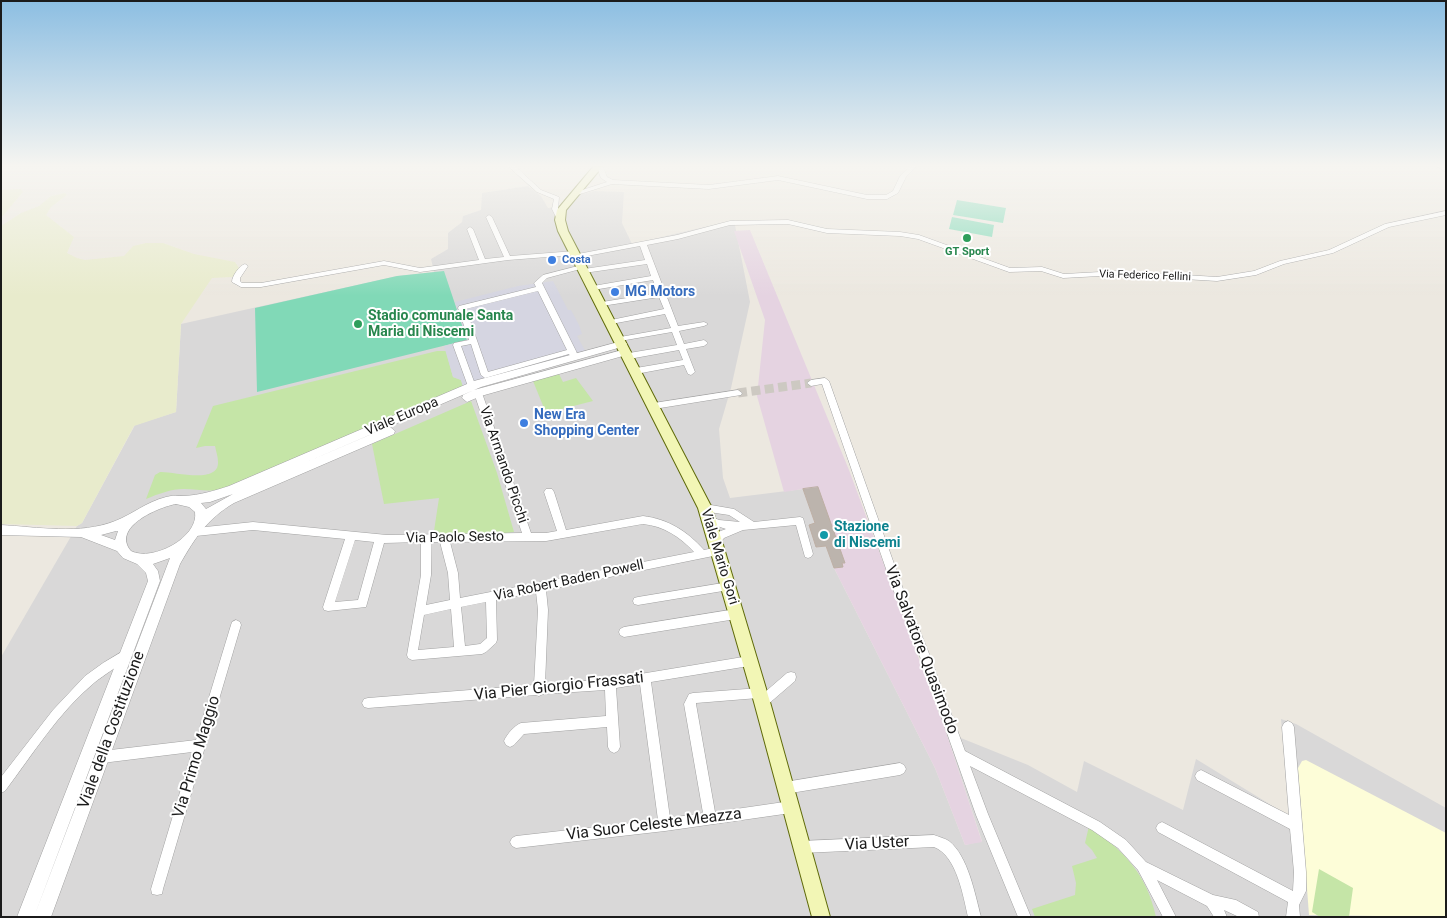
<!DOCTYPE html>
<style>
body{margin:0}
#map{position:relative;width:1447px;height:918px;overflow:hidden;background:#ece8e0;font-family:Roboto,sans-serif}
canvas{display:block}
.frame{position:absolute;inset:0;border:2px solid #1b1b1b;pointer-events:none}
</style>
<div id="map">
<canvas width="1447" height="918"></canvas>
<div class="frame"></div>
</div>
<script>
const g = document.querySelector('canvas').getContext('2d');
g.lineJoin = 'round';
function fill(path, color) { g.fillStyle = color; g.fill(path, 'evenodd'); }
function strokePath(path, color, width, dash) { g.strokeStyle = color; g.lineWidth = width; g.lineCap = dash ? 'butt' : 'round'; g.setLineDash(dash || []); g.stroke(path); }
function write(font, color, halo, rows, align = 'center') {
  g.font = font + ' Roboto,sans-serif'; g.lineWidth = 4; g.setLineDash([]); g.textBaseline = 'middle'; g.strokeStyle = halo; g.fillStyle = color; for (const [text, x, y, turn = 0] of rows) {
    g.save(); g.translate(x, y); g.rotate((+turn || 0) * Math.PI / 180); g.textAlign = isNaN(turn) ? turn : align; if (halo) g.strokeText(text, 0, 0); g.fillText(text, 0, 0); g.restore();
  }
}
fill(new Path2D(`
 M 528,186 L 541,196 L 548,208 L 561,206 L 572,193 L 582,194 L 594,191 L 624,192 L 622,223 L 632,244 L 734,220 L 750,302 L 731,388 L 719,429 L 723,478 L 730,498 L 803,489 L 815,523 L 816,547 L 826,546 L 834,568 L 935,768 L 965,845 L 982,841 L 946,732 L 1028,765 L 1077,792 L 1084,761 L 1183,810 L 1196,759 L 1289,816 L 1281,719 L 1296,724 L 1446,808 L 1446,917 L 1,917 L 1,657 L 77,526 L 82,523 L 135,425 L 176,412 L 181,324 L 397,276 L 434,272 L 431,259 L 448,249 L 448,233 L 462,222 L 463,216 L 481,210 L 482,193 Z`), '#d9d8d8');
fill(new Path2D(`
 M 750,230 L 849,470 L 946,732 L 982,842 L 965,845 L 935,768 L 834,568 L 826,546 L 816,547 L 809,525 L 815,523 L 803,489 L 784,492 L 757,396 L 765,320 L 734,231 Z`), '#e5d3e1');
fill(new Path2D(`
 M 1306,760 L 1446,833 L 1446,917 L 1309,915 L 1298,768 L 1302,761 Z`), '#fdfdd8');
fill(new Path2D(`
 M 21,189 L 23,192 L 1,218 L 1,190 Z
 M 65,193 L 67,195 L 51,207 L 46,215 L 74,237 L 67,253 L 77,258 L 85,260 L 124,256 L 133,246 L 146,243 L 163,243 L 194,254 L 235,262 L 239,268 L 237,275 L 232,277 L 212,278 L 181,324 L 176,412 L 134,426 L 82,523 L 77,526 L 1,524 L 1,226 L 21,213 L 39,206 L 51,196 Z`), '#e8ebcc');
fill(new Path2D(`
 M 437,351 L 446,351 L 453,377 L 461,380 L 463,386 L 224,488 C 210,493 199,489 184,489 C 171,489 158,494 146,499 L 155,475 L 160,472 C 172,471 219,485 218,462 C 218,457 216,451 215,446 L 205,446 L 196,448 L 213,406 Z
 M 559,374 L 563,382 L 576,378 L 593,401 L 546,413 L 533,381 Z
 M 471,401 L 497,473 L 514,532 L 498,534 L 438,534 L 434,531 L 439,498 L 384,504 L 372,444 Z
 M 1089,826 C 1124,852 1146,872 1156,917 L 1035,917 L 1032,909 L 1075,895 L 1076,883 L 1072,866 L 1097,858 L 1092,850 L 1085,843 Z
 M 1319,869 L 1353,888 L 1349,917 L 1320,917 L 1312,912 Z`), '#c5e5a7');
fill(new Path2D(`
 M 957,200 L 1006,208 L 1003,223 L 953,215 Z
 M 952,217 L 994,225 L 992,237 L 949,229 Z
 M 444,271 L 467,340 L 257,392 L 255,308 L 397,276 Z`), '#81d9b7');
fill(new Path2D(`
 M 553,281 L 568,310 L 571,310 L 579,325 L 582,334 L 577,336 L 587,354 L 464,391 L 461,380 L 453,377 L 444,346 L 467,340 L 455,302 L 518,286 Z`), '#d5d5e1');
const building = new Path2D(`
 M 818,487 L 845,563 L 842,563 L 843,567 L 834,568 L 826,546 L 816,547 L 809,525 L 815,523 L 803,489 Z`);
fill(building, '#bcb4ad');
strokePath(building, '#bdafa4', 1);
strokePath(new Path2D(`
 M 738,393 L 811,383`), '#cdc9c2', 9, [9, 4.5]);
const minor = new Path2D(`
 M 509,167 L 516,167 L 541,190 L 559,197 L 558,209 L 563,220 L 562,221 L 558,221 L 552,209 L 554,199 L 537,192 Z
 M 597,167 L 603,167 L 607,177 L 613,180 L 709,185 L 778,176 L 867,195 L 886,195 L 893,191 L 900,176 L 909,167 L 916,167 L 906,177 L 898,193 L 887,199 L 867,199 L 778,180 L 709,189 L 612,184 L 577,195 L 573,195 L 573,193 L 607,182 L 601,178 Z
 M 1438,167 L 1446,167 L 1446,172 Z
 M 1446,211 L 1446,215 L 1389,227 L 1333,253 L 1284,264 L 1256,275 L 1217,281 L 1118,275 L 1063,278 L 1041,271 L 1009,272 L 918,239 L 900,236 L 827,233 L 788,224 L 730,225 L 678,239 L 647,245 L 678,326 L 704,322 L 708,324 L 704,326 L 679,331 L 684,344 L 704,340 L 708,343 L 704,346 L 686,349 L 695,372 L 691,375 L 688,374 L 684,365 L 636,374 L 632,371 L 636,368 L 683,360 L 679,350 L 629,359 L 625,356 L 629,353 L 677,345 L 672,332 L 620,341 L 616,339 L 620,337 L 671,328 L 665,314 L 611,324 L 607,322 L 611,320 L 664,309 L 659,297 L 602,306 L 598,304 L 602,302 L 658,293 L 653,280 L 593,290 L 589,288 L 593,286 L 651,276 L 647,264 L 584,273 L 581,271 L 584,269 L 645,260 L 640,246 L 576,258 L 574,257 L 573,255 L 508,260 L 420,272 L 384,265 L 261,287 L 241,287 L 232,282 C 232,276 239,266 245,264 L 248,266 L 240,278 L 240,281 L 242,283 L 261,283 L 384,261 L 420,268 L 479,260 L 467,229 L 470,227 L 473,229 L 485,259 L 504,257 L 486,217 L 489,215 L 492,217 L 510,256 L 575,251 L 577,252 L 578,254 L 677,235 L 730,221 L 788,220 L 827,229 L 900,232 L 919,235 L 1010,268 L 1042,267 L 1064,274 L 1118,271 L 1217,277 L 1254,271 L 1280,261 L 1329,250 L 1385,224 Z
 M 582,265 L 584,266 L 584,268 L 547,278 L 542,283 L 576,351 L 578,356 L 577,358 L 571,358 L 569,354 L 485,378 L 481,375 L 471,344 L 461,346 L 476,387 L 475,389 L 469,389 L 453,345 L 454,343 L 469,340 L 458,308 L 459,306 L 536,287 L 534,283 L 543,275 ZM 538,291 L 567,350 L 488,372 L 466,309 Z
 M 825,378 L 829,381 L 903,589 L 928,651 L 965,751 L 1100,822 L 1126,840 L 1146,862 L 1213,895 L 1236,900 L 1258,912 L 1259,917 L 1239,917 L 1224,910 L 1227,917 L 1214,917 L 1207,906 L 1157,880 L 1176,917 L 1163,917 L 1138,870 L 1118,848 L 1092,830 L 970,766 L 988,814 L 1031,917 L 1018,917 L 976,815 L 918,651 L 893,589 L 822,384 L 811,386 L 807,383 L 811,380 Z
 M 478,390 L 482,393 L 531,533 L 546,533 L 557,531 L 544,492 L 546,489 L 552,489 L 554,492 L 566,530 L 643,516 C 668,519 687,531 704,550 L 718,547 L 721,548 L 723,551 L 721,554 L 718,555 L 546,590 L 548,610 L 545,684 L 610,679 L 749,656 L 753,658 L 754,661 L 753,664 L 749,666 L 651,682 L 670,818 L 703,813 L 684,704 L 689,694 L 693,693 L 760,688 L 764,689 L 765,692 L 787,673 L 791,672 L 795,673 L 796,677 L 795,681 L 766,706 L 762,707 L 758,706 L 756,702 L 758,698 L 696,703 L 696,704 L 715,812 L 791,801 L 795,803 L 797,807 L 795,811 L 791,813 L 665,831 L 516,848 L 512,846 L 510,842 L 512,838 L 516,836 L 658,820 L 640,684 L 616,688 L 620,747 L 618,751 L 614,753 L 610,751 L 608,747 L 607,727 L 524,734 L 514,745 L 510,747 L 506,745 L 504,741 C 507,734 514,726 521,723 L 606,716 L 605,690 L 543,694 L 539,696 L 536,695 L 368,708 L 364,707 L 362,703 L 364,699 L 368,698 L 534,685 L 538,610 L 536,592 L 496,600 L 497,640 L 496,643 L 486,652 L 482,654 L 412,660 L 408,658 L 407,655 L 421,575 L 421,542 L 384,543 L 366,607 L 328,611 L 324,610 L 323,607 L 345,539 L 253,530 L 196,536 L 193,535 L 191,532 L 193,529 L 196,528 L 253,522 L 387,535 L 522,533 L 474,393 ZM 643,524 C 664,526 680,537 694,552 L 460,598 L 458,573 L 450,542 L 546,541 ZM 355,540 L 374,542 L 358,600 L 335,602 ZM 431,542 L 440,542 L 448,573 L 450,600 L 426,605 L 431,575 ZM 486,602 L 487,638 L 480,644 L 465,646 L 461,607 ZM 451,609 L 454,647 L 418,650 L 424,615 Z
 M 738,390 L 742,393 L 741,395 L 654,409 L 650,406 L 654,403 Z
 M 705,504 L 734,509 L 754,522 L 800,517 L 803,518 L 813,554 L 811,557 L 808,558 L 805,557 L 796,525 L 743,530 L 724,538 L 718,546 L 715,547 L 712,546 L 710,543 L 718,532 L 726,529 L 705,522 L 703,519 L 705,516 L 708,515 L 719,520 L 740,522 L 729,515 L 702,511 L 700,508 L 702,505 Z
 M 729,582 L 733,583 L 734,586 L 733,589 L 729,590 L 638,605 L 634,604 L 633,601 L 634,598 L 638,597 Z
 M 736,609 L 740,611 L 741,614 L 740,617 L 736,619 L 624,637 L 620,635 L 619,632 L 620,629 L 624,627 Z
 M 236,620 L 240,622 L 241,625 L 163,889 L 162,894 L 157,895 L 152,894 L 151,889 L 192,752 L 102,763 L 98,761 L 96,757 L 98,753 L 102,751 L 196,740 L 231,625 L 232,622 Z
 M 125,650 L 129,652 L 130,655 C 128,660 101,677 94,683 C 58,713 33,754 5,791 L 1,793 L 1,777 L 53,710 L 85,676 L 103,663 Z
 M 1288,721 L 1292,723 L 1294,727 L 1306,872 L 1306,891 L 1299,905 L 1300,917 L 1286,917 L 1288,902 L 1158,832 L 1156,828 L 1158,824 L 1162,822 L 1166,824 L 1293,891 L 1294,872 L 1290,829 L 1197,780 L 1195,776 L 1197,772 L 1201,770 L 1205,772 L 1289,815 L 1282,727 L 1284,723 Z
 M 900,763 L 904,765 L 906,769 L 904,773 L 900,775 L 785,794 L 781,792 L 779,788 L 781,784 L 785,782 Z
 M 934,835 C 939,837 944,838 949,841 C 968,856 975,894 981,917 L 968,917 C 963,896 957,856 934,847 L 802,853 L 798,851 L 796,847 L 798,843 L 802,841 Z`);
const tertiary = new Path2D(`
 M 622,341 L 625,342 L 627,344 L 625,346 L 481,387 L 302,464 L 386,428 L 390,427 L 395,431 L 394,434 L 234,503 C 207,519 195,538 180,564 L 51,917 L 34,917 L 170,558 L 153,564 L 158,571 L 160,581 L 34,917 L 17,917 L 148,581 L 146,573 L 137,564 L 123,558 L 117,551 L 81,537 L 1,535 L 1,525 C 37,527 80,535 115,521 C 133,514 146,502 166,497 C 173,495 178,496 184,496 C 200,495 214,491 229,486 L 474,381 ZM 233,494 L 206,509 L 201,503 L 210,502 ZM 176,504 L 189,507 L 195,512 C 199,537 153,562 131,551 C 111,527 159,507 176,504 ZM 118,531 L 115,540 L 101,535 L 116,531 Z
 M 626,349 L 631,352 L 630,354 L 481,396 L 467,402 L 462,398 L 463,395 L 474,390 Z`);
const secondary = new Path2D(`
 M 593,167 L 602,167 L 566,210 L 565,220 L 568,231 L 712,508 L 770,702 L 830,917 L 812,917 L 754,702 L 698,508 L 558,231 L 555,220 L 557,210 Z`);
strokePath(minor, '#a2a2a2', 1);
strokePath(tertiary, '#a2a2a2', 1);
strokePath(secondary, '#5f6a09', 2);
fill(minor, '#fff');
fill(tertiary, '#fff');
fill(secondary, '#f2f6b5');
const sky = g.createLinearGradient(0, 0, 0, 296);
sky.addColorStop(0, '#8cbee2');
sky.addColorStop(0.56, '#f6f5f1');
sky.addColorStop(1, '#f6f5f100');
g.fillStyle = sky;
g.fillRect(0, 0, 1447, 296);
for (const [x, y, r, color] of [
 [967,238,5,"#2e9e5b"],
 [552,260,5,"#3f7fe0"],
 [615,292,5,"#3f7fe0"],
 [358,324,5,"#2e9e5b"],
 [524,423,5,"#3f7fe0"],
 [824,535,5,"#0f9aa8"]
]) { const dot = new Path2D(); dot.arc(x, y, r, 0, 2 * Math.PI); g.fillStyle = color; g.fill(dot); strokePath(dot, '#fff', 2); }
write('bold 11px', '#27864d', '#fff', [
 ["GT Sport",967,252]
]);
write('bold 11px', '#366cbe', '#fff', [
 ["Costa",562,260]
], 'left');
write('11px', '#1b1b1b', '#fff', [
 ["Via Federico Fellini",1145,276,2]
]);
write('bold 14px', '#366cbe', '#fff', [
 ["MG Motors",625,292],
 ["New Era",534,415],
 ["Shopping Center",534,431]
], 'left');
write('bold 14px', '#27864d', '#fff', [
 ["Stadio comunale Santa",368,316],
 ["Maria di Niscemi",368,332]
], 'left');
write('14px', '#1b1b1b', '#fff', [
 ["Viale Europa",402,417,-23],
 ["Via Armando Picchi",503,465,71],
 ["Via Paolo Sesto",455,538,-1],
 ["Viale Mario Gori",719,557,73],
 ["Via Robert Baden Powell",569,581,-12]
]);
write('bold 14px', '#0d838f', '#fff', [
 ["Stazione",834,527],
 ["di Niscemi",834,543]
], 'left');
write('16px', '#1b1b1b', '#fff', [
 ["Via Salvatore Quasimodo",921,650,69],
 ["Via Pier Giorgio Frassati",559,687,-6],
 ["Viale della Costituzione",112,730,-70],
 ["Via Primo Maggio",197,757,-73],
 ["Via Suor Celeste Meazza",654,825,-7],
 ["Via Uster",877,844,-3]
]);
</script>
